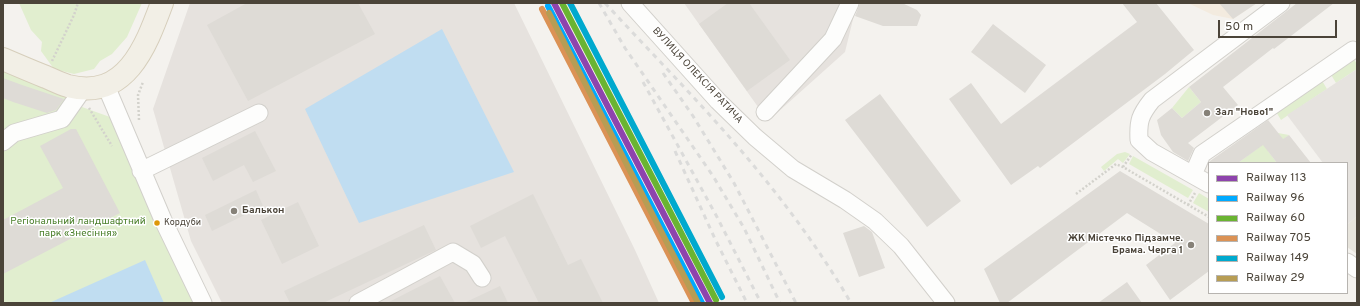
<!DOCTYPE html>
<meta charset="utf-8">
<style>
body{margin:0}
#map{position:relative;width:1360px;height:306px;overflow:hidden;background:#f4f2ee;font-family:Overpass,sans-serif}
canvas{display:block}
.frame{position:absolute;inset:0;border:4px solid #4b4439;pointer-events:none}
.legend{position:absolute;left:1208px;top:162px;width:140px;height:132px;box-sizing:border-box;background:#fff;border:1px solid #b7b4b0;margin:0;padding:5px 7px;list-style:none;font-size:12px;color:#4b4439}
.legend li{display:flex;align-items:center;gap:8px;height:20px}
.legend b{width:20px;border:1px solid #b7b4b0}
.scale{position:absolute;left:1218px;top:20px;width:119px;height:18px;box-sizing:border-box;border:2px solid #4b4439;border-top:0;padding-left:5px;font-size:12px;line-height:14px;white-space:nowrap;color:#4b4439;-webkit-text-stroke:3px #fff;paint-order:stroke}
</style>
<div id="map">
<canvas width="1360" height="306"></canvas>
<div class="frame"></div>
<ul class="legend">
<li><b style="height:5px;background:#8e44ad"></b>Railway 113</li>
<li><b style="height:5px;background:#0af"></b>Railway 96</li>
<li><b style="height:5px;background:#6ab432"></b>Railway 60</li>
<li><b style="height:5px;background:#db9255"></b>Railway 705</li>
<li><b style="height:5px;background:#00a9ce"></b>Railway 149</li>
<li><b style="height:5px;background:#b79d54"></b>Railway 29</li>
</ul>
<div class="scale">50 m</div>
</div>
<script>
const g = document.querySelector('canvas').getContext('2d');
g.lineJoin = 'round';
function fill(path, color) { g.fillStyle = color; g.fill(path, 'evenodd'); }
function strokePath(path, color, width, dash) { g.strokeStyle = color; g.lineWidth = width; g.lineCap = dash ? 'butt' : 'round'; g.setLineDash(dash || []); g.stroke(path); }
function write(font, color, halo, rows, align = 'center') {
  g.font = font + ' Overpass,sans-serif'; g.lineWidth = 3; g.setLineDash([]); g.textBaseline = 'middle'; g.strokeStyle = halo; g.fillStyle = color; for (const [text, x, y, turn = 0] of rows) {
    g.save(); g.translate(x, y); g.rotate((+turn || 0) * Math.PI / 180); g.textAlign = isNaN(turn) ? turn : align; if (halo) g.strokeText(text, 0, 0); g.fillText(text, 0, 0); g.restore();
  }
}
fill(new Path2D(`
 M 1357,216 L 1357,254 L 1347,247 L 1347,225 Z`), '#e7e4dc');
fill(new Path2D(`
 M 1188,3 L 1257,3 L 1233,19 L 1213,15 Z`), '#f3ebdf');
fill(new Path2D(`
 M 190,3 L 514,3 L 635,250 L 659,303 L 222,303 L 191,241 L 153,109 Z
 M 684,3 L 857,3 L 845,52 L 768,121 Z`), '#e6e2de');
fill(new Path2D(`
 M 19,3 L 142,3 L 127,37 L 112,54 L 100,61 L 94,69 L 74,74 L 54,69 L 41,51 L 42,42 L 31,30 Z
 M 1353,58 L 1357,64 L 1357,69 L 1336,83 L 1330,73 Z
 M 3,70 L 67,97 L 82,107 L 110,117 L 195,303 L 3,303 Z
 M 1321,79 L 1327,89 L 1281,120 L 1275,110 Z
 M 1189,87 L 1201,102 L 1182,118 L 1172,108 Z
 M 1278,133 L 1289,135 L 1268,151 L 1277,163 L 1238,163 Z
 M 1125,152 L 1130,154 L 1123,163 L 1118,159 L 1104,171 L 1101,167 L 1117,154 Z
 M 1133,156 L 1193,190 L 1188,198 L 1129,164 Z
 M 1199,193 L 1209,199 L 1209,212 L 1193,203 Z`), '#e1eecf');
fill(new Path2D(`
 M 1357,69 L 1357,216 L 1347,225 L 1347,163 L 1323,163 L 1287,115 Z`), '#e6e3df');
fill(new Path2D(`
 M 442,29 L 514,172 L 359,223 L 305,109 Z
 M 145,260 L 164,303 L 49,303 Z`), '#c0ddf1');
fill(new Path2D(`
 M 247,3 L 358,3 L 375,34 L 248,101 L 207,25 Z
 M 728,3 L 749,3 L 790,60 L 747,91 L 699,24 Z
 M 860,3 L 902,3 L 917,10 L 921,15 L 917,26 L 883,26 L 855,16 Z
 M 1122,3 L 1156,3 L 1194,50 L 1165,74 L 1040,168 L 1038,166 L 1011,185 L 949,99 L 971,83 L 1001,124 L 1137,22 Z
 M 1219,3 L 1257,3 L 1233,19 Z
 M 1297,3 L 1334,3 L 1274,49 L 1273,48 L 1223,87 L 1238,105 L 1188,143 L 1194,148 L 1188,161 L 1173,152 L 1161,135 L 1157,120 L 1172,108 L 1182,118 L 1201,102 L 1189,87 Z
 M 993,24 L 1046,65 L 1025,93 L 971,52 Z
 M 3,78 L 22,85 L 64,99 L 56,110 L 47,113 L 13,102 L 3,98 Z
 M 880,94 L 961,201 L 927,227 L 845,120 Z
 M 1268,120 L 1283,139 L 1289,135 L 1311,163 L 1277,163 L 1263,145 L 1238,163 L 1209,163 L 1210,161 Z
 M 71,129 L 76,129 L 120,213 L 3,274 L 3,220 L 63,188 L 40,146 Z
 M 255,131 L 276,171 L 253,182 L 244,165 L 213,181 L 202,158 Z
 M 1120,171 L 1209,224 L 1209,271 L 1170,300 L 1146,265 L 1175,243 L 1127,213 L 1007,303 L 1000,303 L 984,269 Z
 M 256,190 L 263,206 L 212,231 L 205,215 Z
 M 533,194 L 568,265 L 581,259 L 603,303 L 539,303 L 505,236 L 481,248 L 470,226 Z
 M 298,202 L 319,246 L 282,264 L 261,220 Z
 M 424,225 L 436,250 L 323,303 L 290,303 L 284,291 Z
 M 864,226 L 872,232 L 885,268 L 859,277 L 843,233 Z
 M 440,276 L 455,303 L 387,303 Z
 M 1127,282 L 1142,303 L 1098,303 Z
 M 500,286 L 508,303 L 464,303 Z`), '#dedbd6');
const minor = new Path2D(`
 M 630,3 L 718,101 L 755,137 L 793,169 L 845,200 L 875,221 L 901,246 L 946,303
 M 106,86 L 163,220 L 203,303
 M 765,112 L 833,39 L 850,3
 M 3,142 L 14,133 L 62,119 L 83,89
 M 141,171 L 259,113
 M 1193,175 L 1202,154 L 1353,50
 M 1209,184 L 1152,152 L 1139,140 C 1138,121 1140,115 1152,100 L 1281,3
 M 1347,262 L 1357,269
 M 358,303 L 453,252 L 473,264 L 482,278`);
const major = new Path2D(`
 M 3,59 C 17,65 31,71 46,77 C 53,80 61,84 68,86 C 126,101 146,46 162,3`);
strokePath(minor, '#d2d0cb', 19);
strokePath(major, '#d6cebb', 24);
strokePath(new Path2D(`
 M 52,61 L 74,15 L 78,3
 M 89,108 L 112,146
 M 139,120 L 138,95 L 143,82
 M 1123,167 L 1132,154
 M 1076,194 L 1116,164 L 1123,167 L 1209,217
 M 1188,205 L 1195,193`), '#d3d2cc', 2.5, [2, 2]);
strokePath(minor, '#fdfdfc', 17);
strokePath(major, '#f2efe6', 22);
strokePath(new Path2D(`
 M 599,3 L 625,48 L 713,176 L 744,228 L 780,303
 M 605,3 C 653,55 703,105 749,160 C 786,204 822,253 851,303
 M 663,73 L 693,116 L 734,183 L 796,303
 M 643,82 L 717,217 L 761,303
 M 675,151 L 715,239 L 747,303`), '#dbdbda', 3, [5, 5]);
strokePath(new Path2D(`
 M 554,3 L 710,303`), '#8e44ad', 6);
strokePath(new Path2D(`
 M 548,6 L 702,303`), '#0af', 6);
strokePath(new Path2D(`
 M 562,3 L 716,300`), '#6ab432', 6);
strokePath(new Path2D(`
 M 542,9 L 694,303`), '#db9255', 6);
strokePath(new Path2D(`
 M 570,3 L 722,297`), '#00a9ce', 6);
strokePath(new Path2D(`
 M 549,13 L 698,303`), '#b79d54', 6);
for (const [x, y, r, color] of [
 [1207,113,4,"#868178"],
 [234,211,4,"#868178"],
 [157,223,3.5,"#dd9709"],
 [1191,245,4,"#868178"]
]) { const dot = new Path2D(); dot.arc(x, y, r, 0, 2 * Math.PI); g.fillStyle = color; g.fill(dot); strokePath(dot, '#fff', 1.5); }
write('9px', '#4b4439', '#fff', [
 ["Кордуби",164,223]
], 'left');
write('10px', '#4b4439', '#fff', [
 ["ВУЛИЦЯ ОЛЕКСІЯ РАТИЧА",697,76,47]
]);
write('bold 10px', '#4b4439', '#fff', [
 ["Зал \"Ново1\"",1215,113],
 ["Балькон",242,211],
 ["ЖК Містечко Підзамче.",1183,239,"right"],
 ["Брама. Черга 1",1183,251,"right"]
], 'left');
write('10px', '#4a7f2a', '#fff', [
 ["Регіональний ландшафтний",78,222],
 ["парк «Знесіння»",78,234]
]);
</script>
